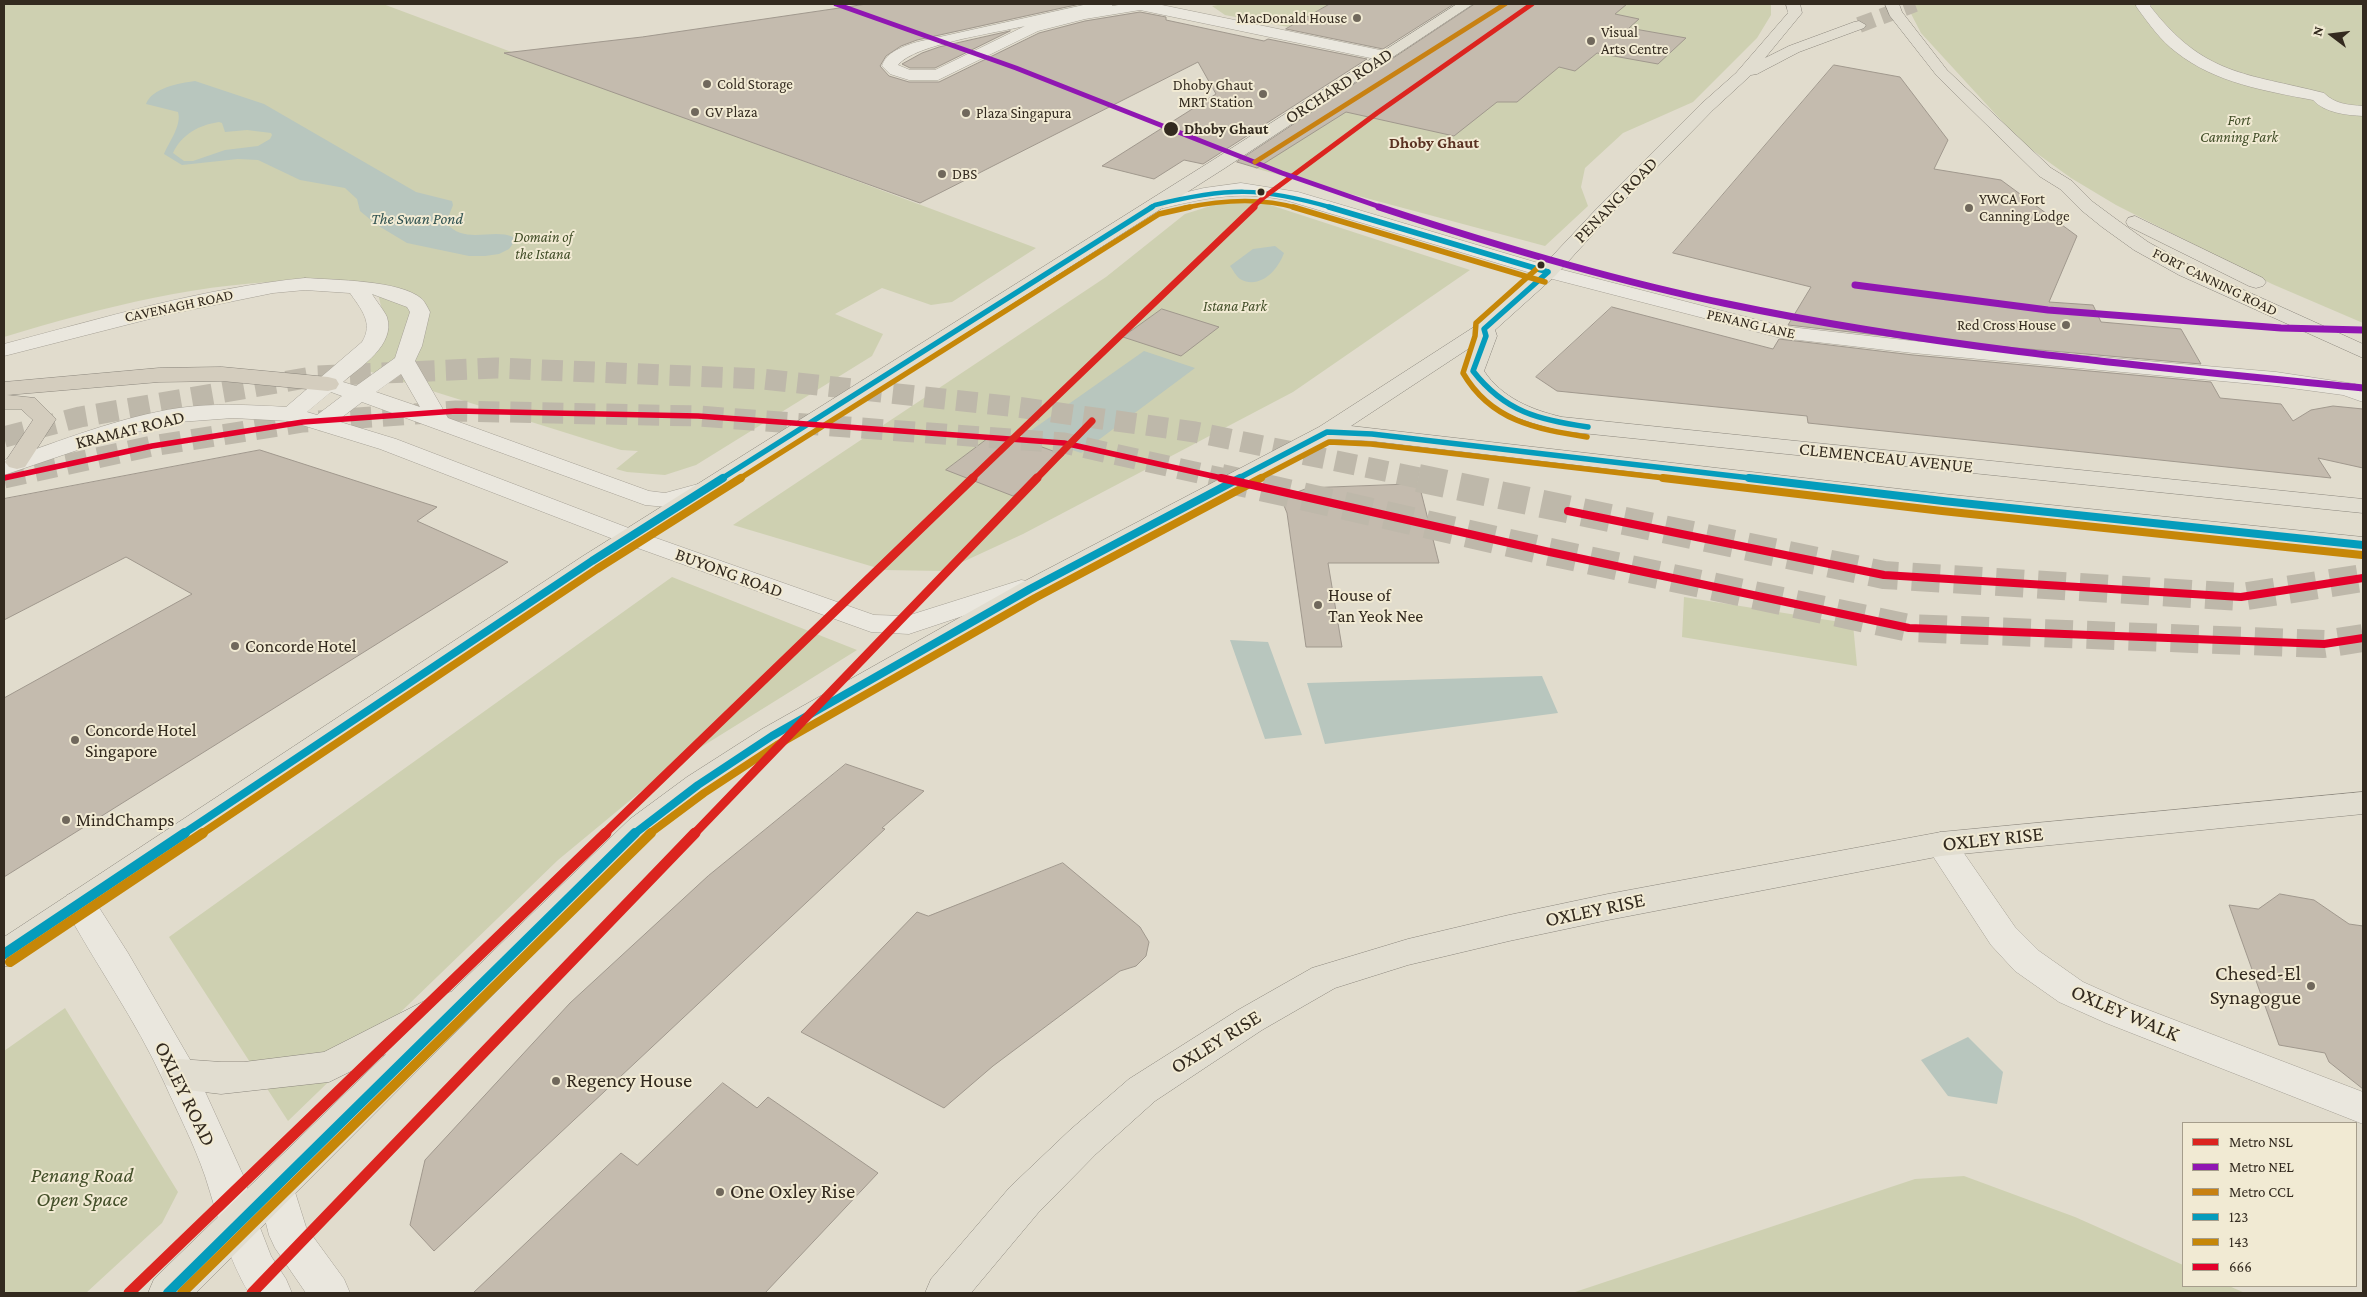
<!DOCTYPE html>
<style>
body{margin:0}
#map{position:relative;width:2367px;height:1297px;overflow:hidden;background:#e1dccd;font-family:"Crimson Pro",serif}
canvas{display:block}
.frame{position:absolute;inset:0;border:5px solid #332a1f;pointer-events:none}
.legend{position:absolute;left:2182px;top:1122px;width:175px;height:165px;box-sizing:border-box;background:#f1ead3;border:1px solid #a59d8b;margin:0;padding:6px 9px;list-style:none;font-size:15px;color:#332a1f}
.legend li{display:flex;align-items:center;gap:10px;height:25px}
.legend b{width:25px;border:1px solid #a59d8b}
.north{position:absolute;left:2307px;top:10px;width:50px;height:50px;-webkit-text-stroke:4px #f1ead3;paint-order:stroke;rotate:285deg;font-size:14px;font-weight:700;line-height:20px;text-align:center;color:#332a1f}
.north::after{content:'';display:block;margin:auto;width:18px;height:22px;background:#332a1f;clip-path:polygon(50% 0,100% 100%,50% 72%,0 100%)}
</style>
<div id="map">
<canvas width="2367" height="1297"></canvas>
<div class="frame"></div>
<ul class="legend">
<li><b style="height:6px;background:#dc241f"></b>Metro NSL</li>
<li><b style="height:6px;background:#9016b2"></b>Metro NEL</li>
<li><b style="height:6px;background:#c88112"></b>Metro CCL</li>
<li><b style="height:6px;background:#059cbc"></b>123</li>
<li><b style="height:6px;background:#c68708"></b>143</li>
<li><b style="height:6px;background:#e4002b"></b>666</li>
</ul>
<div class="north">N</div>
</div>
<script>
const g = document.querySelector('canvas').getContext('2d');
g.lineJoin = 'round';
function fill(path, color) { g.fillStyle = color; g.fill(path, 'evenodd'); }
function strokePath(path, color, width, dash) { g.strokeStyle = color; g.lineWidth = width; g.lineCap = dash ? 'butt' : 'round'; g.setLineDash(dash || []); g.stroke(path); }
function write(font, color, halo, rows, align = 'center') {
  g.font = font + ' "Crimson Pro",serif'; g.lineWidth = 4; g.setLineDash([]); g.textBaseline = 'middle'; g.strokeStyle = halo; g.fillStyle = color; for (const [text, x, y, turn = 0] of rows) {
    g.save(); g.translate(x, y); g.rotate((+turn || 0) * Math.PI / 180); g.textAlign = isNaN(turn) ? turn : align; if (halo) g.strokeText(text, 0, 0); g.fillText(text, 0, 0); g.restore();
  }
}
fill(new Path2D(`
 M 4,4 L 383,4 L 1036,248 L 952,302 L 931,305 L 882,288 L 835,314 L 883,334 L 872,356 L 696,465 L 665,475 L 627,472 L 616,469 L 638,451 L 621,450 L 349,365 L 385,322 L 377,290 C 360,287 341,281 324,281 C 216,278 107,306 4,337 Z
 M 1223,4 L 1330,4 L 1288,27 L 1225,15 L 1212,6 Z
 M 1504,4 L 1771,4 L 1771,15 L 1757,38 L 1693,102 L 1623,133 L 1585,168 L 1581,187 L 1588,206 L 1545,246 L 1254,168 Z
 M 1906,4 L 2363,4 L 2363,323 L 2272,284 L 2116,205 L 2071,178 L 2021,142 L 1921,33 Z
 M 1258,201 L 1470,270 L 1293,392 L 1023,534 L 943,571 L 884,570 L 733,525 L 1106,277 L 1185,214 L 1220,203 Z
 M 672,577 L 857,650 L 674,764 L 558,860 L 288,1121 L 169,937 Z
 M 1684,597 L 1853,624 L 1857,666 L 1682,637 Z
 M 65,1008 L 178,1192 L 162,1223 L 86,1293 L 4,1293 L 4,1051 Z
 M 1964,1176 L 2075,1217 L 2183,1265 L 2183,1286 L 2229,1286 L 2245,1293 L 1572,1293 L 1915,1179 Z`), '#ced0b1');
fill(new Path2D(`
 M 195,81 L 264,104 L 416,192 L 452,201 L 453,205 L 446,223 C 465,245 492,228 513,237 L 515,241 L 509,249 L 499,254 L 485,256 L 469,256 L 407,243 L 377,225 L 360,211 L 357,199 L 345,188 L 300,180 L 258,160 L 238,159 L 182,165 L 164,154 C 169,142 182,125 178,112 L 146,104 C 152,88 179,83 195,81 ZM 219,122 L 222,123 L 225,132 L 247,130 L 271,133 L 272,135 L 270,139 L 258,146 L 225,150 L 193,161 L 184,161 L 173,153 C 182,134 199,125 219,122 Z
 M 1275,246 L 1284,253 C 1278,270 1260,290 1240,279 C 1236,276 1233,270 1230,266 L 1253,249 Z
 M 1144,351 L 1195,368 L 1081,453 L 1026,434 Z
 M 1230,640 L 1268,642 L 1302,735 L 1265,739 Z
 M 1542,676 L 1558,713 L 1325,744 L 1307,683 Z
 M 1968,1037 L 2003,1072 L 1997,1104 L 1948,1096 L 1921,1060 Z`), '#b8c6be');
const building = new Path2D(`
 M 867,4 L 1080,4 L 917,40 L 901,46 L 886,56 L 880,66 L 889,76 L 909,82 L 939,82 L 1039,33 L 1085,21 L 1140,12 L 1166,17 L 1166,20 L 1264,41 L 1268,39 L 1367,59 L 1203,164 L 1184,160 L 1154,179 L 1102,166 L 1216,94 L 1198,62 L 920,203 L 504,53 L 642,37 Z
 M 1330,4 L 1454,4 L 1383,49 L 1286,29 Z
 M 1475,4 L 1627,4 L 1615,14 L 1639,19 L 1629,28 L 1686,38 L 1658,64 L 1597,53 L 1575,71 L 1559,67 L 1517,102 L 1497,102 L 1454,136 L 1346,112 L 1257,168 L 1237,162 Z
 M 1010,31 L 935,68 L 910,68 L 902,64 L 922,53 L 939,47 Z
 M 1834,65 L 1900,77 L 1948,140 L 1934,169 L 2001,180 L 2077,236 L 2049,302 L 2093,305 L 2101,322 L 2181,329 L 2201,364 L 1913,339 L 1788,325 L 1811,287 L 1673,253 Z
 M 1612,307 L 1773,349 L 1779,339 L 1913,355 L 2211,382 L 2220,398 L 2281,404 L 2293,421 L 2311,410 L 2333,406 L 2363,409 L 2363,468 L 2318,458 L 2331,478 L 1808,423 L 1807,416 L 1557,391 L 1536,377 Z
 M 1162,309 L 1219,327 L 1181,356 L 1123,337 Z
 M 998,431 L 1064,455 L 1013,496 L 946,470 Z
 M 260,450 L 437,507 L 417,521 L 508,562 L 4,877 L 4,698 L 192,594 L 126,557 L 4,620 L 4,499 Z
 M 1419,484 L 1439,563 L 1328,563 L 1342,647 L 1306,647 L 1287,513 L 1281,498 L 1308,488 Z
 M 846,764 L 924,791 L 882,828 L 885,829 L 434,1251 L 410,1225 L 425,1160 L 570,1003 L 708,876 Z
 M 1063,863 L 1140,927 L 1149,942 L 1146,956 L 1136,966 L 1120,971 L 993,1066 L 944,1108 L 801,1032 L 917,912 L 928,916 Z
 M 2280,894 L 2314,900 L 2349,924 L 2363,926 L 2363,1089 L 2329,1062 L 2325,1053 L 2279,1045 L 2229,905 L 2258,909 Z
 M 723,1083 L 757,1108 L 768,1097 L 878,1173 L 765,1293 L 473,1293 L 621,1153 L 637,1165 Z`);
fill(building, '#c4bbae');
strokePath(building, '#a0988d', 1);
strokePath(new Path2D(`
 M 1859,25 L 1915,4`), '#beb8aa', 16, [16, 8]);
strokePath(new Path2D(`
 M 4,437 L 80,417 L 317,376 L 496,368 L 762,379 L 1017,407 L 1195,432 L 1424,479
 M 4,478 L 152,446 L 303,422 L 456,411 L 698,416 L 1064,443 L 1226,479`), '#beb8aa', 21, [21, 11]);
strokePath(new Path2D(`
 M 1221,478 L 1545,551 L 1909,628 L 2324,644 L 2363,638
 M 1418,478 L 1884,575 L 2241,597 L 2363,578`), '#beb8aa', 28, [28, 14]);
const minor = new Path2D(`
 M 1088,4 L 1113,4 L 1112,6 L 1125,4 L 1157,4 L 1385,51 L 1393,56 L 1385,61 L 1140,10 L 1085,19 L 1038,31 L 938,80 L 909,80 L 890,74 L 882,66 C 886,52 904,46 917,42 ZM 1025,26 L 935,70 L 910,70 L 898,65 C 915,44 996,33 1025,26 Z
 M 2137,4 L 2152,4 L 2150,6 C 2204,76 2246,73 2324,93 C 2335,104 2348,105 2363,106 L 2363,116 C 2346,115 2325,113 2313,100 C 2266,91 2215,83 2176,52 C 2161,41 2149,24 2138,9 L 2136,6 Z
 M 1241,183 L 1298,192 L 1555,268 L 1781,326 L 1913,341 L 2276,372 L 2355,384 L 2363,387 L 2363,402 L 2343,395 L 2276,386 L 1913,353 L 1781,338 L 1541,276 L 1285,200 C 1236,190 1202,199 1155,210 L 1149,209 L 1146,205 L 1149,201 L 1204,188 Z
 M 305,278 C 333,280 401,280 422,299 C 425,302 428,308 430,312 L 422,346 L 415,361 L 448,418 L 649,491 L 665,493 L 709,481 L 718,483 L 721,488 L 718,493 L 666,507 L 645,505 L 362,402 L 337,421 L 396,439 L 639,532 L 874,615 L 907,616 L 1021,580 L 1039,583 L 1043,589 L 1039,595 L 1023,596 L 909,634 L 871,632 L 621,542 L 380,449 L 289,421 L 233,418 L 179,422 L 116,437 L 4,475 L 4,460 C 61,441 119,417 179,408 C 214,403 250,405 286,407 L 362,342 C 374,323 361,309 350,293 L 305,290 L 273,293 L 165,315 L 4,356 L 4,344 C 103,318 203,288 305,278 ZM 372,294 L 407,307 L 410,312 L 395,358 L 356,386 L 343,382 C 360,367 396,345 387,317 C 384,310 376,301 372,294 ZM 401,374 L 420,407 L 376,392 ZM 331,392 L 342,396 L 317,415 L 307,412 Z
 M 1941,832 L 1952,836 L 2015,927 L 2039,951 L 2083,982 L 2130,1003 L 2363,1092 L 2363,1124 L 2106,1023 L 2059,1002 L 2015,971 L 1991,945 L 1925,844 L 1930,836 Z
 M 79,891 L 91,895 L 128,953 L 192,1063 L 243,1175 L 259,1225 L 271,1256 L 286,1279 L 292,1293 L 249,1293 C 227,1257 218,1216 205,1176 C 194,1144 178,1113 164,1082 C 136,1020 95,964 63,904 L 67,895 Z
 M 276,1170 L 290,1176 L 306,1227 L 344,1279 L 350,1293 L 306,1293 L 275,1248 L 269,1235 L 257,1188 L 262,1176 Z`);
const major = new Path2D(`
 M 1457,4 L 1473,4 L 1225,168 L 601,566 L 16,963 L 4,967 L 4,937 L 583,556 L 1213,160 Z
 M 1786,4 L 1800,4 L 1802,13 L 1765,58 L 1789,46 L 1854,22 L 1859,21 L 1866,25 L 1864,28 L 1799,52 L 1757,74 L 1751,75 L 1713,110 L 1614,211 L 1555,276 L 1495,330 L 1497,336 L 1484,371 C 1502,398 1532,410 1562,417 L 2363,499 L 2363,513 L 1562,431 C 1518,420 1488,411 1462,371 L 1471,347 L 1351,426 L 1943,494 L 2363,537 L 2363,553 L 1943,508 L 1372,441 L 1331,439 L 1039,595 L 782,743 L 709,793 L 652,835 L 196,1293 L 148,1293 L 154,1279 L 386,1054 L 329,1082 L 221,1094 L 179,1089 L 166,1085 L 161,1074 L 166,1063 L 179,1059 L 221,1062 L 244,1062 L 324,1052 L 436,995 L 451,992 L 630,819 L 687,777 L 762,729 L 1021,583 L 1319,427 L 1477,325 L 1541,268 L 1602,203 L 1701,104 L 1736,73 L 1788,13 Z
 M 1885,4 L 1899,4 L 1902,12 L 1947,70 L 1965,87 L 2051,168 L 2072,181 L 2093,202 L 2116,219 L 2148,242 L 2193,267 L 2363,344 L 2363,358 L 2179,275 L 2134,250 L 2102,227 L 2081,210 L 2060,189 L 2039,176 L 1937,76 L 1890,16 Z
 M 2135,216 L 2263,278 L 2266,282 L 2263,286 L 2256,288 L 2249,286 L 2128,226 L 2126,222 L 2128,218 Z
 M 2363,792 L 2363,814 L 1941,856 L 1608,920 L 1509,941 L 1408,965 L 1335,988 L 1262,1030 L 1155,1101 L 1096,1154 L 1038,1213 L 971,1293 L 925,1293 L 931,1279 L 1010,1187 L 1070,1130 L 1129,1079 L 1238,1010 L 1312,968 L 1408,939 L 1509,915 L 1608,894 L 1941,832 Z`);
const highway = new Path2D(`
 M 222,367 L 328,377 L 336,379 L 339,384 L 336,389 L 328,391 L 222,381 L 159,382 L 7,395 L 35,398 L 56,419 L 25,467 L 17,469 L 9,467 L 5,462 L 33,420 L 21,409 L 4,409 L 4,382 L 159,368 Z`);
strokePath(minor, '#a6a196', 1);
strokePath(major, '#8c877d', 1);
strokePath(highway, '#8c877d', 1);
fill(minor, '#eae7de');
fill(major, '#e1ddd0');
fill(highway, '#d4cdbe');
strokePath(new Path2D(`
 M 1150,208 L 1155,205 C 1228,187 1261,187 1333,208`), '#059cbc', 4.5);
strokePath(new Path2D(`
 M 1329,207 L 1548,272
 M 1548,272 L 1484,329 L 1486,336 L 1473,371 C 1505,412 1539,420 1588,427
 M 721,479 L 1152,207
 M 1237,479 L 1327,432 L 1372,434 L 1759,479`), '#059cbc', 5.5);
strokePath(new Path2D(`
 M 1749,478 L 1943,501 L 2363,545
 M 183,834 L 592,561 L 723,478
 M 634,834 L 698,785 L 772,736 L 1030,589 L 1240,478`), '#059cbc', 8);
strokePath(new Path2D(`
 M 4,954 L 185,833
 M 168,1293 L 635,833`), '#059cbc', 10);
strokePath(new Path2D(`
 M 1184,208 C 1221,200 1260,197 1297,208`), '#c68708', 4.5);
strokePath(new Path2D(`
 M 1293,207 L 1545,282
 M 1541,265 L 1476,323 L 1475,336 L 1463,373 C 1491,421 1536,429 1587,437
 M 739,479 L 1159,214 L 1190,207
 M 1258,479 L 1329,442 L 1371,444 L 1673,479`), '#c68708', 5.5);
strokePath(new Path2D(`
 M 1663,478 L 1942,511 L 2362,555
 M 201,834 L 597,569 L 741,478
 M 649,834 L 704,793 L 777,745 L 1035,598 L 1261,478`), '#c68708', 8);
strokePath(new Path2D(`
 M 10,962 L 203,833
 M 182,1293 L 651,833`), '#c68708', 10);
strokePath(new Path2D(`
 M 4,478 L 152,446 L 303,422 L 456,411 L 698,416 L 1064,443 L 1226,479`), '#e4002b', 5.5);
strokePath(new Path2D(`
 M 1221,478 L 1545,551 L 1909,628 L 2324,644 L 2363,638
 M 1568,511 L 1884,575 L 2241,597 L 2363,578`), '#e4002b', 8);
strokePath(new Path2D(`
 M 1252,208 L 1264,197 L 1377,113 L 1532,4`), '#dc241f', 5);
strokePath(new Path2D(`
 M 971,479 L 1254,207
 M 1036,479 L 1092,421`), '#dc241f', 7);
strokePath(new Path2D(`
 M 604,834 L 973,478
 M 694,834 L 1037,478`), '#dc241f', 9);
strokePath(new Path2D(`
 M 129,1293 L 606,833
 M 252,1293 L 695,833`), '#dc241f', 11);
strokePath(new Path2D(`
 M 836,4 L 1016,68 L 1282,173 L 1383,208`), '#9016b2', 5);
strokePath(new Path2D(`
 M 1379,207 C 1494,245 1610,280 1728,304 C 1937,348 2151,367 2363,388
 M 1855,285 L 2048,310 L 2281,328 L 2363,330`), '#9016b2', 7);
strokePath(new Path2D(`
 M 1255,162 L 1505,4`), '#c88112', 5);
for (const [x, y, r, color] of [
 [1357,18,5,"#70685c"],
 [1591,41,5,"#70685c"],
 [707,84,5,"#70685c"],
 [1263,94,5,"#70685c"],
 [695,112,5,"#70685c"],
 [966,113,5,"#70685c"],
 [1171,129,8,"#332a1f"],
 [942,174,5,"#70685c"],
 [1261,192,4.5,"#332a1f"],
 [1969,208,5,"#70685c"],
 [1541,265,4.5,"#332a1f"],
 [2066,325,5,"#70685c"],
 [1318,605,5,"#70685c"],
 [235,646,5,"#70685c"],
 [75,740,5,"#70685c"],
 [66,820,5,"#70685c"],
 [2311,986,5,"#70685c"],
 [556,1081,5,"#70685c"],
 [720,1192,5,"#70685c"]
]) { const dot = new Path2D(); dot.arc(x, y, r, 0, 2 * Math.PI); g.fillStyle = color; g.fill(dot); strokePath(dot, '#f1ead3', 2); }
write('15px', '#332a1f', '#f1ead3', [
 ["MacDonald House",1347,18,"right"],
 ["Visual",1601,32],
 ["Arts Centre",1601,49],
 ["Cold Storage",717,84],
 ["Dhoby Ghaut",1253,85,"right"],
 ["MRT Station",1253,102,"right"],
 ["GV Plaza",705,112],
 ["Plaza Singapura",976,113],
 ["DBS",952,174],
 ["YWCA Fort",1979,199],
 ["Canning Lodge",1979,216],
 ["Red Cross House",2056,325,"right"]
], 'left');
write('italic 15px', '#424e28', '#f1ead3', [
 ["Fort",2239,120],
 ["Canning Park",2239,137],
 ["Domain of",543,237],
 ["the Istana",543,254],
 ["Istana Park",1235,306]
]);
write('bold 15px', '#332a1f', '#f1ead3', [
 ["Dhoby Ghaut",1184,129]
], 'left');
write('15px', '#332a1f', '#f1ead3', [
 ["FORT CANNING ROAD",2215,282,26],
 ["CAVENAGH ROAD",179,306,-12],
 ["PENANG LANE",1751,324,13]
]);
write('bold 16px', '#5b3223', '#f1ead3', [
 ["Dhoby Ghaut",1434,143]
]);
write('italic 16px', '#305251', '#f1ead3', [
 ["The Swan Pond",417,219]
]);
write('18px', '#332a1f', '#f1ead3', [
 ["ORCHARD ROAD",1339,86,-33],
 ["PENANG ROAD",1616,200,-46],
 ["KRAMAT ROAD",130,430,-14],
 ["CLEMENCEAU AVENUE",1886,458,6],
 ["BUYONG ROAD",729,573,20]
]);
write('18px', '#332a1f', '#f1ead3', [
 ["House of",1328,595],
 ["Tan Yeok Nee",1328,616],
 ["Concorde Hotel",245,646],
 ["Concorde Hotel",85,730],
 ["Singapore",85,751],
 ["MindChamps",76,820]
], 'left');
write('21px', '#332a1f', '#f1ead3', [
 ["OXLEY RISE",1993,839,-6],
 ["OXLEY RISE",1595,910,-12],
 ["OXLEY WALK",2125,1013,23],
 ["OXLEY RISE",1216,1042,-32],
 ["OXLEY ROAD",185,1094,64]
]);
write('21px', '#332a1f', '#f1ead3', [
 ["Chesed-El",2301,974,"right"],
 ["Synagogue",2301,998,"right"],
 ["Regency House",566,1081],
 ["One Oxley Rise",730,1192]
], 'left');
write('italic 21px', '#424e28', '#f1ead3', [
 ["Penang Road",82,1176],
 ["Open Space",82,1200]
]);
</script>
